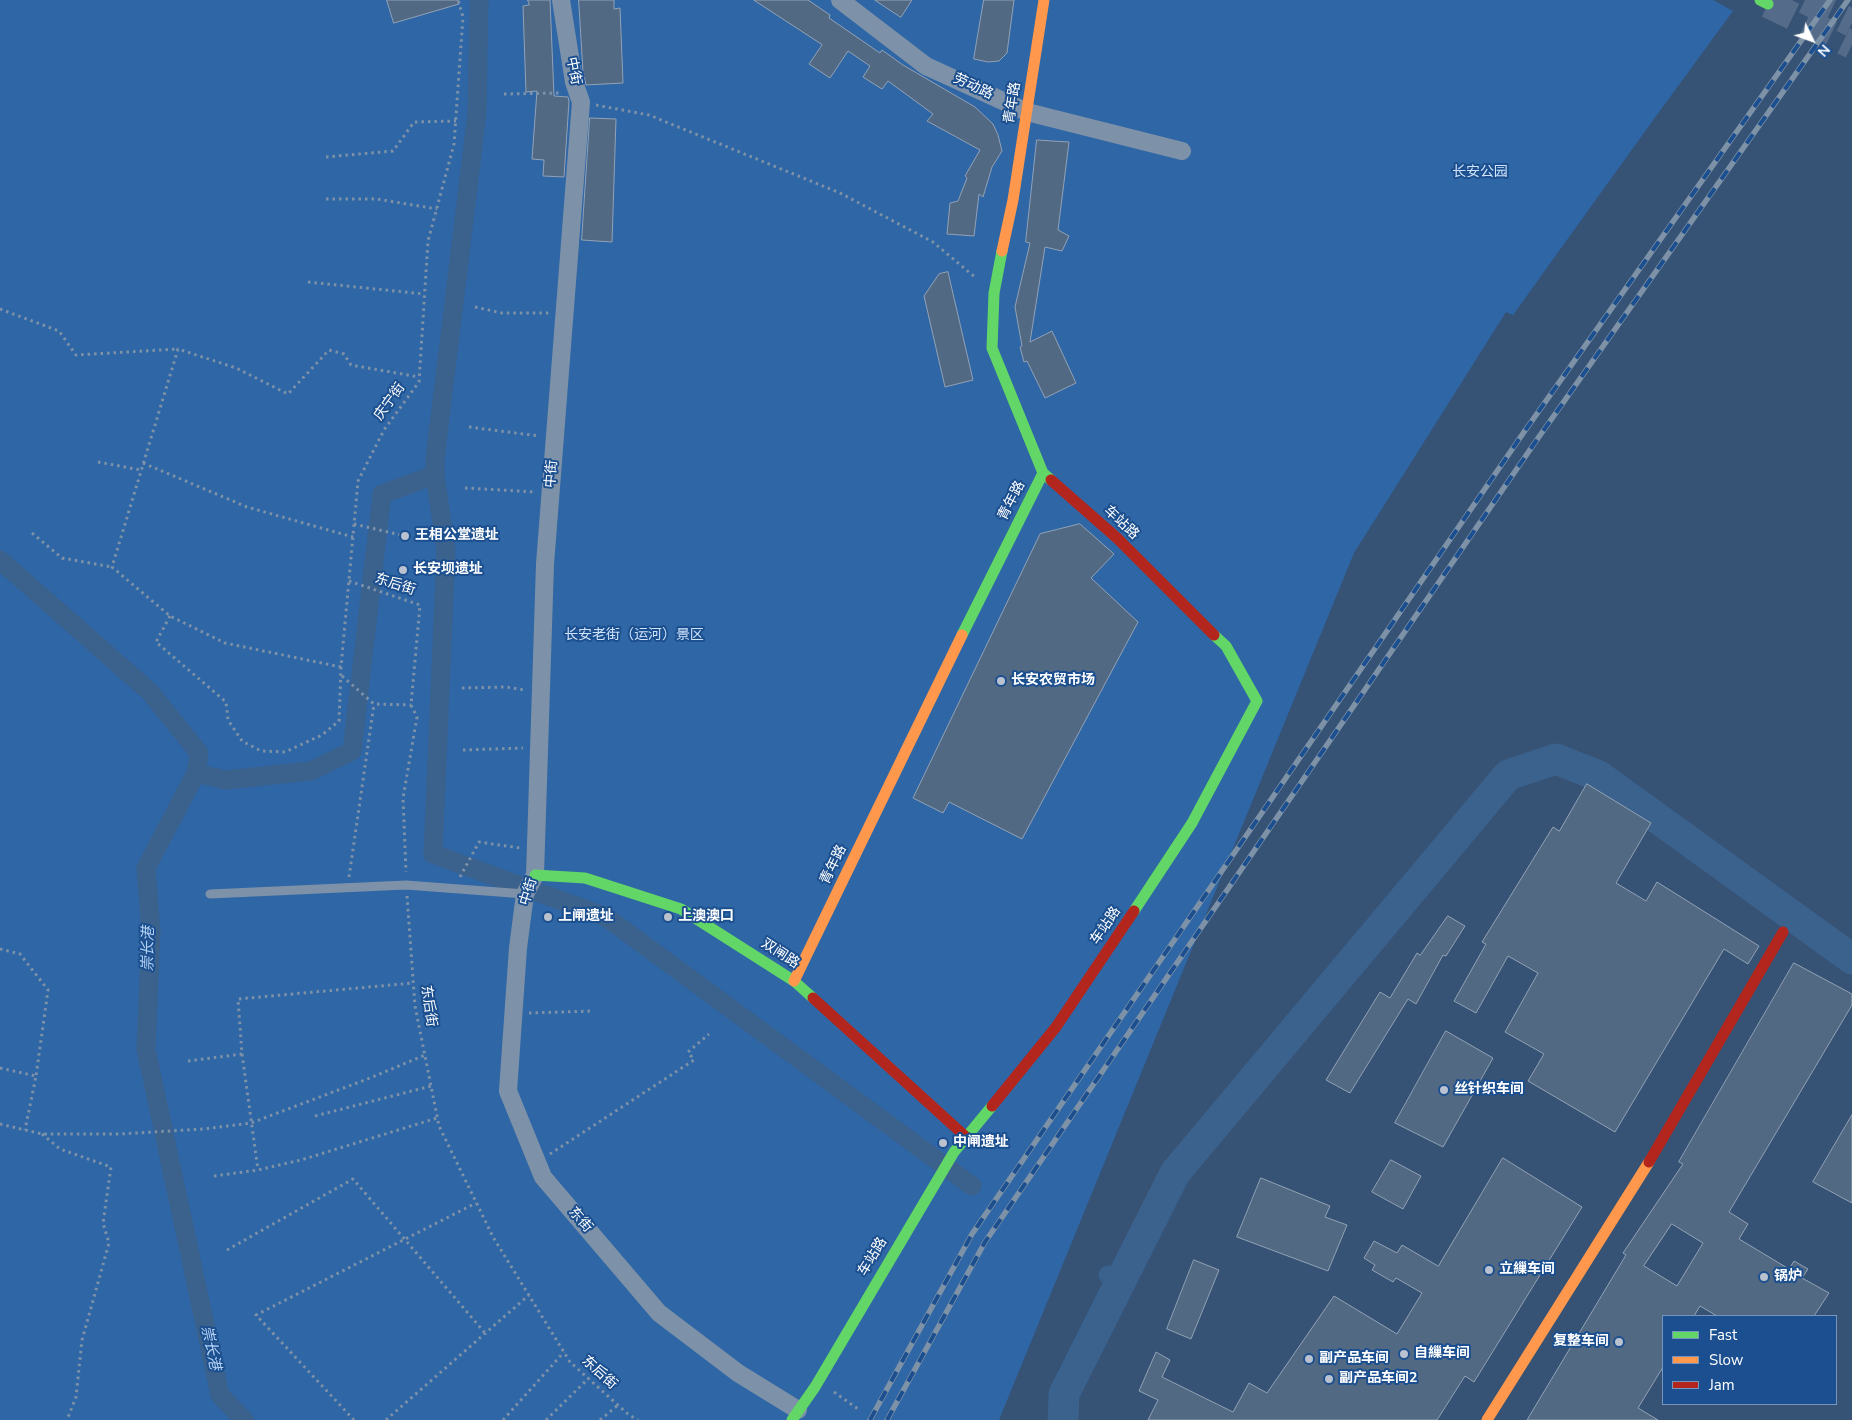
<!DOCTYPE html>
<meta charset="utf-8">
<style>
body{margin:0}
#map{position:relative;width:1852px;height:1420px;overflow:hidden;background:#365274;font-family:"Nunito Sans",sans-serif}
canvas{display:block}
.legend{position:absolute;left:1662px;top:1315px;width:175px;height:90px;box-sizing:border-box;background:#1b4f8f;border:1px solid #7695bc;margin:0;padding:6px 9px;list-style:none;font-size:15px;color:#fff}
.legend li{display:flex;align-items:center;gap:10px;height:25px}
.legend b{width:25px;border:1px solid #7695bc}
.north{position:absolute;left:1787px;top:15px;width:50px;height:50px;-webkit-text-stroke:4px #1b4f8f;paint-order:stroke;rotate:132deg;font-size:14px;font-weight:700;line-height:20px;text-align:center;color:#fff}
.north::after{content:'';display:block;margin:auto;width:18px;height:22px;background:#fff;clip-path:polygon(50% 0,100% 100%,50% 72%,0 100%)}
</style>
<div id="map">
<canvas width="1852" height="1420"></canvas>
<ul class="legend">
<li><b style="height:6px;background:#63d668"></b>Fast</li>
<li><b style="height:6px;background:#ff974d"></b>Slow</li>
<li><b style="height:6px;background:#b3261e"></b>Jam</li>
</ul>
<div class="north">N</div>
</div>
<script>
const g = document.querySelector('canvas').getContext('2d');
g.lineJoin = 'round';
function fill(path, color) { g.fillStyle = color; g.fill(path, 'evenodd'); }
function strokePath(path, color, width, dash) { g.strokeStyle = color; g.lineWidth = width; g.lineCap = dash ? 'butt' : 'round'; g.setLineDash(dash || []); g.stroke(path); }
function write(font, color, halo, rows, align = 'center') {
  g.font = font + ' "Nunito Sans","Noto Sans SC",sans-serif'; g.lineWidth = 4; g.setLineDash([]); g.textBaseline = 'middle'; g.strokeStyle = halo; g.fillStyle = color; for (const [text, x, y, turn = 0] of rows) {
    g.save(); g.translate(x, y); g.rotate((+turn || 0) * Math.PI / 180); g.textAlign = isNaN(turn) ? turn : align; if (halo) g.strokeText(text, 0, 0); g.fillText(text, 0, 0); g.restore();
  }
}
fill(new Path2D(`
 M 0,0 L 1713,0 L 1733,11 L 1651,123 L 1513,315 L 1506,312 L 1354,553 L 999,1420 L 0,1420 Z`), '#2f66a5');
strokePath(new Path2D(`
 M 479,0 L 477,113 L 435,459 L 435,475 L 446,550 L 433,854 L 606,917 L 972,1186
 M 0,560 L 150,692 L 199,753 L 196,773 L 146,868 L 151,932 L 146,1049 L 220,1395 L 244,1420
 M 196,773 L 225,780 L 311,771 L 352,751 L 382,494 L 435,475
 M 1108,1275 L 1120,1283`), '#3b618d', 19);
strokePath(new Path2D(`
 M 1063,1420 L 1064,1394 L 1175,1173 L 1508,775 L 1556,759 L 1599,776 L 1852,959`), '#3b618d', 31);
const building = new Path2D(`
 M 387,0 L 458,0 L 459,4 L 394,23 Z
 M 528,0 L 550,0 L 554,96 L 568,97 L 569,101 L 564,177 L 543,176 L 544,160 L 532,159 L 537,91 L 526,92 L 523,6 L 529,5 Z
 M 579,0 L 614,0 L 614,9 L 620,8 L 623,83 L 586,85 L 583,71 Z
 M 754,0 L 808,0 L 830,15 L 829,18 L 880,53 L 882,50 L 903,65 L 975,107 L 993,124 L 998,135 L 1002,151 L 992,167 L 983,197 L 979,194 L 974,236 L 947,234 L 950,203 L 958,201 L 967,178 L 965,176 L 980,150 L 927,121 L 933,114 L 888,81 L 882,89 L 863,77 L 870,66 L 848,51 L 830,78 L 809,64 L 822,45 Z
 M 875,0 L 912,0 L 901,17 Z
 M 984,0 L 1014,0 L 1007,53 L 999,61 L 988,62 L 974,59 Z
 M 590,118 L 616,119 L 612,242 L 582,240 Z
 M 1037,140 L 1069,142 L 1058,230 L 1069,236 L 1062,251 L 1045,247 L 1030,342 L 1052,331 L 1076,383 L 1045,398 L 1027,361 L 1024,362 L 1020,347 L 1022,346 L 1015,307 L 1030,243 L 1026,242 Z
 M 948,272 L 973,380 L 945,387 L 924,296 L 939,274 Z
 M 1080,524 L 1114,554 L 1091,578 L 1138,622 L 1022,839 L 949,802 L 943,813 L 913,798 L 1040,534 Z
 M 1587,784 L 1651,823 L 1616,883 L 1646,901 L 1657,882 L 1759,946 L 1748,964 L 1724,949 L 1615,1132 L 1528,1081 L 1544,1054 L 1505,1032 L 1538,973 L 1508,956 L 1476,1013 L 1454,1001 L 1486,944 L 1482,942 L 1553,827 L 1559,831 Z
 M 1448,916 L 1465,926 L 1446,956 L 1443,955 L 1416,1004 L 1408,999 L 1350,1093 L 1326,1080 L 1380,992 L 1390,998 L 1417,953 L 1420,955 Z
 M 1794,963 L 1852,994 L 1852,1005 L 1729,1212 L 1748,1224 L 1739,1239 L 1789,1269 L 1794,1261 L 1808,1269 L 1802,1278 L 1829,1293 L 1814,1316 L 1717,1316 L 1700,1306 L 1694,1316 L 1663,1316 L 1663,1367 L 1638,1408 L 1658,1420 L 1527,1420 L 1626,1255 L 1623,1253 L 1683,1164 L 1679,1162 ZM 1672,1224 L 1703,1243 L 1677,1286 L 1644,1266 Z
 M 1446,1031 L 1493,1058 L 1443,1147 L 1395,1123 Z
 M 1852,1115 L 1852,1203 L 1813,1182 Z
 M 1503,1158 L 1582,1207 L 1474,1382 L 1465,1376 L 1437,1420 L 1148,1420 L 1158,1400 L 1139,1391 L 1156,1352 L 1170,1360 L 1162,1377 L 1233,1412 L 1249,1383 L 1267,1393 L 1334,1296 L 1397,1334 L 1422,1293 L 1396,1278 L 1393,1282 L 1372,1270 L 1375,1265 L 1364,1258 L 1374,1241 L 1397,1253 L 1402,1245 L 1438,1266 Z
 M 1391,1160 L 1421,1176 L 1403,1209 L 1372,1192 Z
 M 1261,1178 L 1330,1206 L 1325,1217 L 1347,1225 L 1328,1271 L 1237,1237 Z
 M 1194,1260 L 1219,1270 L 1191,1339 L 1167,1329 Z`);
fill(building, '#526984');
strokePath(building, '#92a2b6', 1);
strokePath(new Path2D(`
 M 1805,0 L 1852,23
 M 1768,4 L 1852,45`), '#546c89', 28, [28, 14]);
strokePath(new Path2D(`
 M 504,94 L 561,93
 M 596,105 L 649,115 L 840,193 L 933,242 L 976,278
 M 326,157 L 393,151 L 414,122 L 456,121
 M 326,199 L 377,199 L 437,209
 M 308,282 L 424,294
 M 475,307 L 502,313 L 549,313
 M 0,309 L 59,331 L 76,355 L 178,349
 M 469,427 L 539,436
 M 98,462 L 141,470
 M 143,463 L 247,507 L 353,537
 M 465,488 L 535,492
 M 354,524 L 405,536
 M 32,533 L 62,558 L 112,567
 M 349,581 L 420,605 L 411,705 L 417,717 L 403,798 L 406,872
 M 170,616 L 156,642 L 226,702 L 228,720 L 242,741 L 261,751 L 285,752 L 322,735 L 339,721 L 341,667 L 358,481 L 384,430 L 419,382 L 428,241 L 454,144 L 463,17 L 458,0
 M 341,667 L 225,643 L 170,616 L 112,567 L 178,349 L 236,368 L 288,394 L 329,350 L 344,354 L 351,365 L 419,377
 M 342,676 L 374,704 L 411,705
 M 462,688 L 506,687 L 525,690
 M 463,750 L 523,748
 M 349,877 L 374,704
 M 460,877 L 479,842 L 520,848
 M 407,896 L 415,1006 L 439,1126 L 493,1237 L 570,1362 L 629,1415 L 638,1420
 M 0,949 L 20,954 L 48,990 L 36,1076
 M 529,1013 L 594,1011
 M 242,1054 L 258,1170
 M 188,1061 L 242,1054 L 238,999 L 413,983
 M 0,1068 L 36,1076 L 25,1130
 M 315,1116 L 431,1086
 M 0,1124 L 42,1134 L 119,1134 L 204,1129 L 251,1123 L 370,1078 L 425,1055
 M 42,1134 L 60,1149 L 111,1167 L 103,1223 L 109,1243 L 82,1340 L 76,1397 L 67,1420
 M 550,1154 L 694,1060 L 688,1052 L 709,1034
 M 214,1176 L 258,1170 L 301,1160 L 437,1118
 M 227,1250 L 353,1179 L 485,1333
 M 834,1392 L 858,1409
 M 354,1420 L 256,1315 L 476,1203
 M 386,1420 L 529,1295
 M 503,1420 L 564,1352
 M 546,1420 L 589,1378
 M 600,1420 L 618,1405`), '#7d92a8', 3, [2.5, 4]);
strokePath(new Path2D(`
 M 210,894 L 406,885 L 525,894`), '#7d92a8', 9);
strokePath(new Path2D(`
 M 561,0 L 574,82 L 581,102 L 545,564 L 535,875 L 525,894 L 518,948 L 508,1091 L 543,1177 L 659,1313 L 738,1373 L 798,1410
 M 840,0 L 926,66 L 1027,112 L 1182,151`), '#7d92a8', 18);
strokePath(new Path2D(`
 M 1760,0 L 1768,4
 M 1002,251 L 994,293 L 992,348 L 1043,473 L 1051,480
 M 962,635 L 1043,473
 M 535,875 L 585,878 L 681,909 L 794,981 L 813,998
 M 1134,911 L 1192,823 L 1257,701 L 1226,646 L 1214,635
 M 792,1420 L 815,1387 L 954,1152 L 992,1106`), '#63d668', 11);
strokePath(new Path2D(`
 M 1002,251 L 1013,200 L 1044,0
 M 794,981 L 962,635
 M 1487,1420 L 1649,1162`), '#ff974d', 11);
strokePath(new Path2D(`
 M 1051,480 L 1117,538 L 1214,635
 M 813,998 L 966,1137
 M 992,1106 L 1056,1027 L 1134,911
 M 1649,1162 L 1783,932`), '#b3261e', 11);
const rail = new Path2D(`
 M 870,1420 L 972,1234 L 1524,432 L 1830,0
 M 887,1420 L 985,1242 L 1536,441 L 1848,0`);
strokePath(rail, '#7e92a7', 5.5);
strokePath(rail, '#1b4f8f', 4, [11]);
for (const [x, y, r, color] of [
 [405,536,5,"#b9c2ce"],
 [403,570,5,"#b9c2ce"],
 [1001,681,5,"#b9c2ce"],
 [548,917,5,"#b9c2ce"],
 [668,917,5,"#b9c2ce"],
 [1444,1090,5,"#b9c2ce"],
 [943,1143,5,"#b9c2ce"],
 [1489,1270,5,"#b9c2ce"],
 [1764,1277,5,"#b9c2ce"],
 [1619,1342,5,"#b9c2ce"],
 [1404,1354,5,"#b9c2ce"],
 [1309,1359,5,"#b9c2ce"],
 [1329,1379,5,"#b9c2ce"]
]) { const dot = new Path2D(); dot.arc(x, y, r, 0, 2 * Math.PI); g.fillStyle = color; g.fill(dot); strokePath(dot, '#1b4f8f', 2); }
write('14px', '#fff', '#1b4f8f', [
 ["中街",573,71,79],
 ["劳动路",973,87,25],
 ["青年路",1013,103,-81],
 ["庆宁街",390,402,-54],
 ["中街",552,474,-85],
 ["青年路",1012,501,-63],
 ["车站路",1121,523,43],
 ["东后街",395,585,18],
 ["青年路",834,865,-64],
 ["中街",529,892,-73],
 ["车站路",1106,926,-56],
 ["双闸路",780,954,33],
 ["东后街",428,1006,82],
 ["东街",580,1220,49],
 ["车站路",873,1257,-59],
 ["东后街",599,1373,42]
]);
write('14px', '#cfe3fa', '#1b4f8f', [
 ["长安公园",1480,173],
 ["长安老街（运河）景区",634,636]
]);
write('bold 14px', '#fff', '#1b4f8f', [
 ["王相公堂遗址",415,536],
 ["长安坝遗址",413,570],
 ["长安农贸市场",1011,681],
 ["上闸遗址",558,917],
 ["上澳澳口",678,917],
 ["丝针织车间",1454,1090],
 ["中闸遗址",953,1143],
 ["立繅车间",1499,1270],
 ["锅炉",1774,1277],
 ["复整车间",1609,1342,"right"],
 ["自繅车间",1414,1354],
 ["副产品车间",1319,1359],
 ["副产品车间2",1339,1379]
], 'left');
write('italic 15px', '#b5d3f5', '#1b4f8f', [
 ["崇长港",149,949,-89],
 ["崇长港",210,1348,78]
]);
</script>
